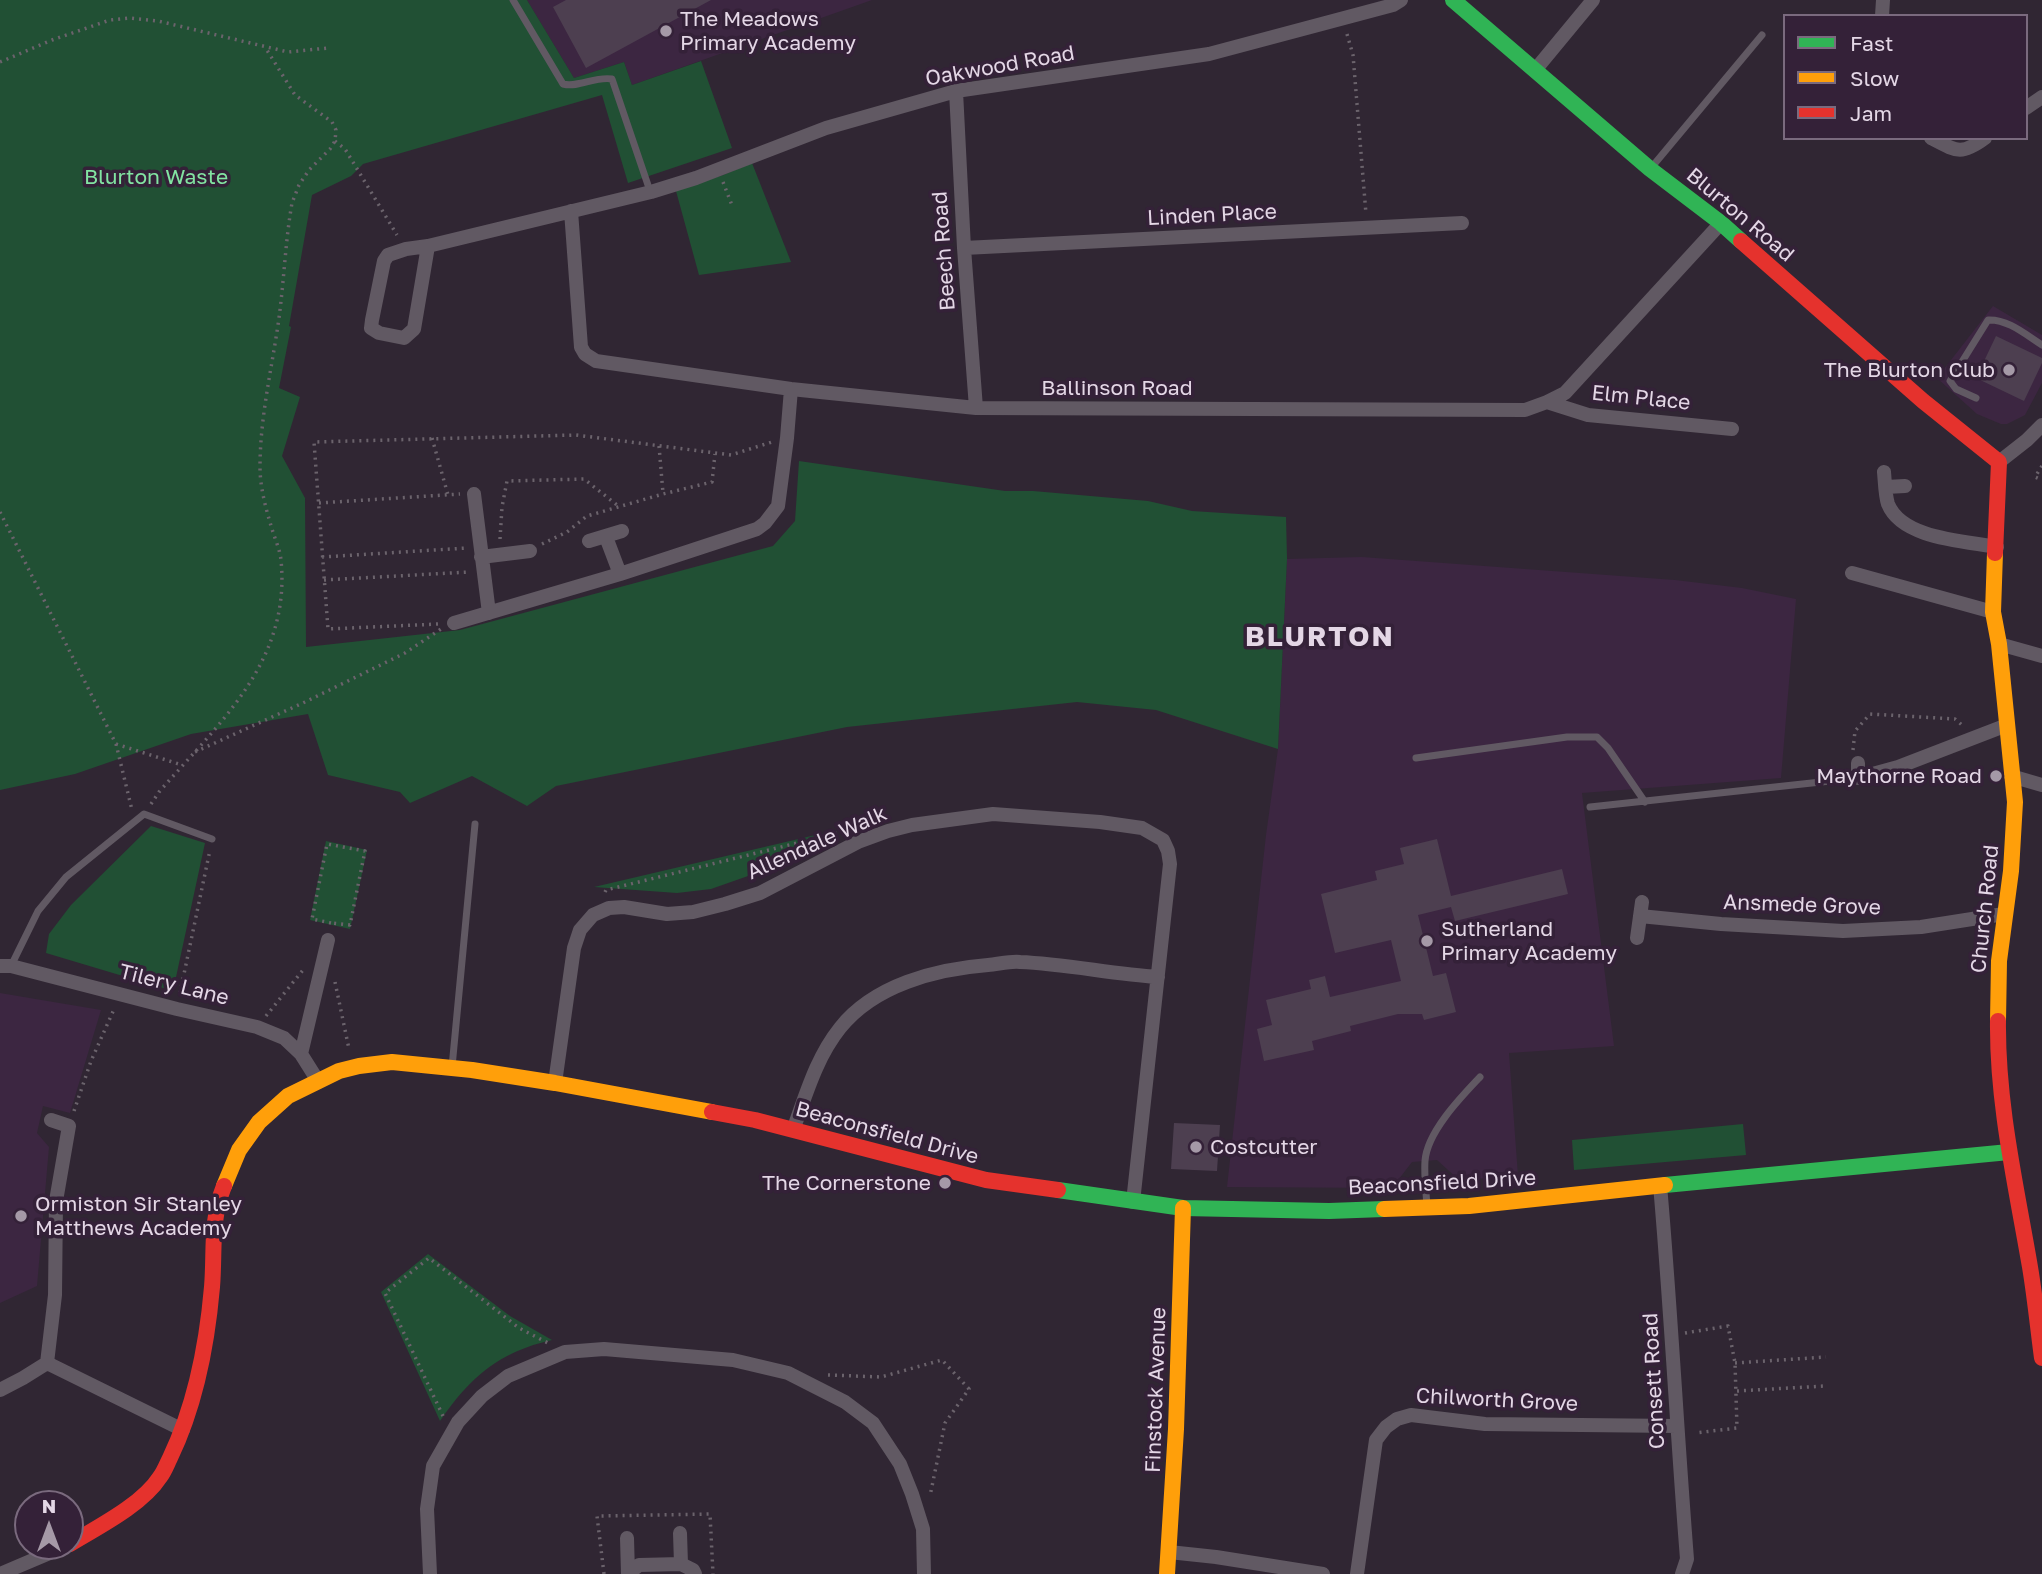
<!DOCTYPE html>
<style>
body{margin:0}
#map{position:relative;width:2042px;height:1574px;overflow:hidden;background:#302633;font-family:"Golos Text",sans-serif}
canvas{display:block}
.legend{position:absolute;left:1783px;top:14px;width:245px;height:126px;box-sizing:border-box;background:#342138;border:2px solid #7a6a7e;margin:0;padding:9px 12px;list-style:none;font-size:21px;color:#e4d7e6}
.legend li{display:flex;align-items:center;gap:14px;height:35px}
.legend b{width:35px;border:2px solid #7a6a7e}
.north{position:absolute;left:14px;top:1490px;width:70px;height:70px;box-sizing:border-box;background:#342138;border:2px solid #7a6a7e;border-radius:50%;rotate:0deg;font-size:19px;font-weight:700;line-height:28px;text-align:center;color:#e4d7e6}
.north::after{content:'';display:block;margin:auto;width:24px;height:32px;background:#a599a7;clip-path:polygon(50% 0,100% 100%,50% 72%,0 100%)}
</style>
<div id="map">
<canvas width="2042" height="1574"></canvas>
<ul class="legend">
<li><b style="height:9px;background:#30b455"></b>Fast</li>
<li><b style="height:9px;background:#ff9f0a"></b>Slow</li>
<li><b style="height:9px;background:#e5322d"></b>Jam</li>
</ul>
<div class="north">N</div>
</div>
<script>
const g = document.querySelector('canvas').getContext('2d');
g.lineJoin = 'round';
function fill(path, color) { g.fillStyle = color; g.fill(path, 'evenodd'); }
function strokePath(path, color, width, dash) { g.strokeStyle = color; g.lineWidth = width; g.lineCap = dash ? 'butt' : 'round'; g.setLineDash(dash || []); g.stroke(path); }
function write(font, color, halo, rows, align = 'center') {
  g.font = font + ' "Golos Text",sans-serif'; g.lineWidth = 7; g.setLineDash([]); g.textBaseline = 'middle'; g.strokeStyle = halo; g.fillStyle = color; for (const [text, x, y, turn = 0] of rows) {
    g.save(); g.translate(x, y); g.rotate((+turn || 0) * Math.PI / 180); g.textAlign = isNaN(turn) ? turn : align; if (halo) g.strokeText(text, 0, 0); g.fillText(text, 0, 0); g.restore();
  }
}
fill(new Path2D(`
 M 527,0 L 872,0 L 632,85 L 624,62 L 574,78 Z
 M 1993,306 L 2042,335 L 2042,383 L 2025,415 L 2007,424 L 2001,424 L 1977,414 L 1937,378 Z
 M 1362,557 L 1675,580 L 1742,588 L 1796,599 L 1781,778 L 1582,793 L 1614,1046 L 1509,1053 L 1518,1176 L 1459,1180 L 1437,1160 L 1412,1162 L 1392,1188 L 1227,1187 L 1266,835 L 1278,749 L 1287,559 Z
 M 0,993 L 101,1010 L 70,1113 L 43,1106 L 37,1133 L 49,1147 L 37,1286 L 0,1303 Z`), '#3c2641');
fill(new Path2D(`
 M 0,0 L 527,0 L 574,78 L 624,62 L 632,85 L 701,61 L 732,148 L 628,183 L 602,95 L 363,164 L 351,176 L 312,195 L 289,326 L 291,327 L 279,388 L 300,397 L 282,456 L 305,498 L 306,647 L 460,630 L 773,546 L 795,521 L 799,461 L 1005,491 L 1033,491 L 1148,501 L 1192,511 L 1286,517 L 1287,559 L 1278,749 L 1156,710 L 1077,702 L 847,727 L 556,786 L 527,806 L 472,776 L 410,803 L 400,792 L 328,775 L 308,714 L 191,734 L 75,774 L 0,790 Z
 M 752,163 L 791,262 L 699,275 L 676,191 L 723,175 Z
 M 151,826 L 205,843 L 173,991 L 46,953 L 49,934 L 71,905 Z
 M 824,833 L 826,842 L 768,869 L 711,889 L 677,893 L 594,887 Z
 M 326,841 L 367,850 L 350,929 L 310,920 Z
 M 1743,1124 L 1746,1155 L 1574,1170 L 1572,1140 Z
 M 428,1254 L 510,1316 L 552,1340 C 499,1352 470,1377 440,1421 L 381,1292 Z`), '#215034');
fill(new Path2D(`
 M 566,0 L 711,0 L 586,68 L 553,7 Z
 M 1996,336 L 2042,358 L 2042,363 L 2024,401 L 1976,378 Z
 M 1437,839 L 1451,896 L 1562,869 L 1568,894 L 1455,921 L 1451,907 L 1418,915 L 1433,976 L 1446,973 L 1456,1012 L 1424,1020 L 1422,1014 L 1398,1014 L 1350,1026 L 1351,1031 L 1312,1041 L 1314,1050 L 1264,1061 L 1257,1029 L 1272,1025 L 1266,1000 L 1311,989 L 1309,980 L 1325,976 L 1330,997 L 1401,981 L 1391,940 L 1335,953 L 1321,894 L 1377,880 L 1375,871 L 1404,864 L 1400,848 Z
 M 1174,1123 L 1220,1125 L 1217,1171 L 1171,1169 Z`), '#4d3f50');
strokePath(new Path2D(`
 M 1347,34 L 1353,55 L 1366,214
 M 0,62 L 52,40 L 110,20 L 130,18 L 158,21 L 288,52 L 328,48
 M 335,141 L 345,149 L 397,235
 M 723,182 L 733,208
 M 432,438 L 448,495
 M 659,446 L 663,493
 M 2042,466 L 2035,477 L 2042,480
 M 319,503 L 460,494
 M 0,512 L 116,744 L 132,810
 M 500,539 L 502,507 L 507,481 L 584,479 L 617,505
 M 542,544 L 567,532 L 587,516 L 663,494 L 712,482 L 715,454
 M 322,557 L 467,548
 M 324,580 L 469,572
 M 438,624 L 328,629 L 314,442 L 576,435 L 731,455 L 772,442
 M 116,744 L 182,765
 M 1853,750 L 1855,731 L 1870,714 L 1955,719 L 1962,725
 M 195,752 L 305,702 L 405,653 L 441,629
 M 151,804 L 159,792 C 220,722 291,661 281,560 C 280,550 275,539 272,529 C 266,509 260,488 260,467 C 260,419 271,372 278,325 C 284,284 285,243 292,203 L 299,185 L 309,170 L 330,149 L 335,141 L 336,130 L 332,122 L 295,95 L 265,47
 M 605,892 L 606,890 L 838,833
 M 331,923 L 312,919 L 327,844 L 365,851 L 350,925 L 331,923
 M 335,982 L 349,1049
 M 180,993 L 210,850
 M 266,1016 L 303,970
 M 74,1111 L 91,1061 L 115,1007
 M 1685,1333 L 1728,1326 L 1735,1363 L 1737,1428 L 1695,1433
 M 1735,1363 L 1826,1357
 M 828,1375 L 881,1377 L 942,1360 L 969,1389 L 945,1423 L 930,1496
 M 1737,1391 L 1825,1386
 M 443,1416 L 385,1293 L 429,1258 L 519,1328 L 548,1343
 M 604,1574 L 597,1516 L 710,1514 L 713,1574`), '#6b636c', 3.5, [2, 5]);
strokePath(new Path2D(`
 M 513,0 L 563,84 C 579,88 595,76 612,79 L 650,191
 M 1651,168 L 1762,35
 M 1976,398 L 1956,389 L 1950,381 L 1988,320 C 2008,319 2026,335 2042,345
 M 1416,758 L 1567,737 L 1597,737 L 1608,748 L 1645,802
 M 1590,807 L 1858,778
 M 11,966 L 38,911 L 66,877 L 144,814 L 212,839
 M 452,1067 L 475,824
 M 1427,1206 C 1426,1191 1424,1175 1425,1161 C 1427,1132 1461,1097 1480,1077`), '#615963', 7);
strokePath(new Path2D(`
 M 1882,16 L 1883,0
 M 1536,69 L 1593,0
 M 956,91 L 964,248 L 976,408
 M 2026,108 L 2042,97
 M 1931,138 C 1956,151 1961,156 1985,138
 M 571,211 L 581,347 L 585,354 L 596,361 L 791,389 L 976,408 L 1525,410 L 1547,402 L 1565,393 L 1721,223
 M 428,246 L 414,329 L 404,338 L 379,333 L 371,328 L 372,320 L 384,261 L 388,255 L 406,249 L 428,246 L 651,192 L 696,178 L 826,128 L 956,91 L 1209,54 L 1393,5 L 1401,0
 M 964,248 L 1462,223
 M 1547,402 L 1588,415 L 1732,429
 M 1999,462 L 2027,440 L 2042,425
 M 1884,472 C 1885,482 1885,495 1888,504 C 1902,539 1965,541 1997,547
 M 1886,487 L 1905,486
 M 474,494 L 489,613
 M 606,537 L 620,574
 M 589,541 L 622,531
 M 481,557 L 530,551
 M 1852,573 L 1993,612
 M 454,623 L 620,574 L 757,529 L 765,523 L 778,506 L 787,438 L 791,389
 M 1999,644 L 2042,656
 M 1858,763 L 1858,778 L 1898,767 L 2007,725
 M 2011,776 L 2042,785
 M 1640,916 L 1721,924 L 1843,931 L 1921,927 L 2004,914
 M 1637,938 L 1642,902
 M 0,966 L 11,966 L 177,1009 L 257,1027 L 284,1038 L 301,1054 L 318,1081
 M 301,1054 L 328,940
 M 555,1083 L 574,948 L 580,930 L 593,915 L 609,908 L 624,907 L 667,914 L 693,912 L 725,904 L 760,893 L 858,842 L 888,831 L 912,825 L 993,814 L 1100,822 L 1142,828 L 1163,840 L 1168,851 L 1170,864 L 1133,1202
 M 793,1130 C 806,1095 816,1058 840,1028 C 874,985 936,969 988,965 C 999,964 1010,961 1020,962 C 1066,964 1112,974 1158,977
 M 1660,1185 C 1671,1310 1677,1434 1687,1559 L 1682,1574
 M 47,1363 L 55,1295 L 56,1201 L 69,1126 L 51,1120
 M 47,1363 L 183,1430
 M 0,1390 L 23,1378 L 47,1363
 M 680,1533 L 681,1564
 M 627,1538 L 628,1574
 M 1169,1552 L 1216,1557 L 1323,1574
 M 0,1574 L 66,1546
 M 430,1574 L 427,1509 L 433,1466 L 458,1422 L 482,1396 L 508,1376 L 565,1352 L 604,1349 L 733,1360 L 788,1373 L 845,1402 L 873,1423 L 900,1464 L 912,1494 L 923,1529 L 924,1574
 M 628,1574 L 639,1565 L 681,1564 L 693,1570 L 695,1574
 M 1357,1574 L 1376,1440 L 1386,1427 L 1397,1419 L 1411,1415 L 1485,1424 L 1677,1426`), '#615963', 14);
strokePath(new Path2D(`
 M 1453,0 L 1650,169 L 1721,223 L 1741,241
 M 1665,1185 L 2009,1152
 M 1058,1190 L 1183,1208 L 1329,1211 L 1384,1209`), '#30b455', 16);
strokePath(new Path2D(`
 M 1995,553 L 1993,612 L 1999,644 L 2015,802 L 2011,871 L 1999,961 L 1998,1021
 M 224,1186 L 239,1150 L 259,1122 L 288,1096 L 339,1071 L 359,1066 L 392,1062 L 472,1070 L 555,1083 L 712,1112
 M 1384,1209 L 1469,1206 L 1665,1185
 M 1167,1574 L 1176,1429 L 1183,1208`), '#ff9f0a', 16);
strokePath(new Path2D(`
 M 1741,241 L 1923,401 L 1999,462 L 1995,553
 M 1998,1021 C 1997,1104 2016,1185 2030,1267 C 2035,1297 2038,1328 2042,1358
 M 712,1112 L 755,1120 L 986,1180 L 1058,1190
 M 70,1544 C 98,1527 142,1505 160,1477 C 164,1472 167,1464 170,1458 C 195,1406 207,1345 212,1287 C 215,1251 210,1221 224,1186`), '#e5322d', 16);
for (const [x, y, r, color] of [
 [666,31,7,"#a599a7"],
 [2009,370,7,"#a599a7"],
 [1996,776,7,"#a599a7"],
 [1427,941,7,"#a599a7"],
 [1196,1147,7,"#a599a7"],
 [945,1183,7,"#a599a7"],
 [21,1216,7,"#a599a7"]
]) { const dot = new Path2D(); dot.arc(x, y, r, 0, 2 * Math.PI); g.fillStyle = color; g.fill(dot); strokePath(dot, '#342138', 2.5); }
write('21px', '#e4d7e6', '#342138', [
 ["The Meadows",680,19],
 ["Primary Academy",680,43],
 ["The Blurton Club",1995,370,"right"],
 ["Maythorne Road",1982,776,"right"],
 ["Sutherland",1441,929],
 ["Primary Academy",1441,953],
 ["Costcutter",1210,1147],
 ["The Cornerstone",931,1183,"right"],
 ["Ormiston Sir Stanley",35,1204],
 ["Matthews Academy",35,1228]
], 'left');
write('21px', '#e4d7e6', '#342138', [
 ["Oakwood Road",1000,66,-10],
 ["Linden Place",1212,215,-3],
 ["Blurton Road",1740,215,40],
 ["Beech Road",944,251,-94],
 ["Ballinson Road",1117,388],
 ["Elm Place",1641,398,6],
 ["Allendale Walk",817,843,-24],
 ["Ansmede Grove",1802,905,2],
 ["Church Road",1985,909,-84],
 ["Tilery Lane",174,985,14],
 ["Beaconsfield Drive",887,1133,15],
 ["Beaconsfield Drive",1442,1183,-3],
 ["Consett Road",1654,1381,-93],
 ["Finstock Avenue",1156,1390,-88],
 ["Chilworth Grove",1497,1400,3]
]);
write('21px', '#82e4a2', '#342138', [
 ["Blurton Waste",156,177]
]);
g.letterSpacing = '2px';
write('bold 28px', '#e4d7e6', '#342138', [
 ["BLURTON",1320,637]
]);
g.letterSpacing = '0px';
</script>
